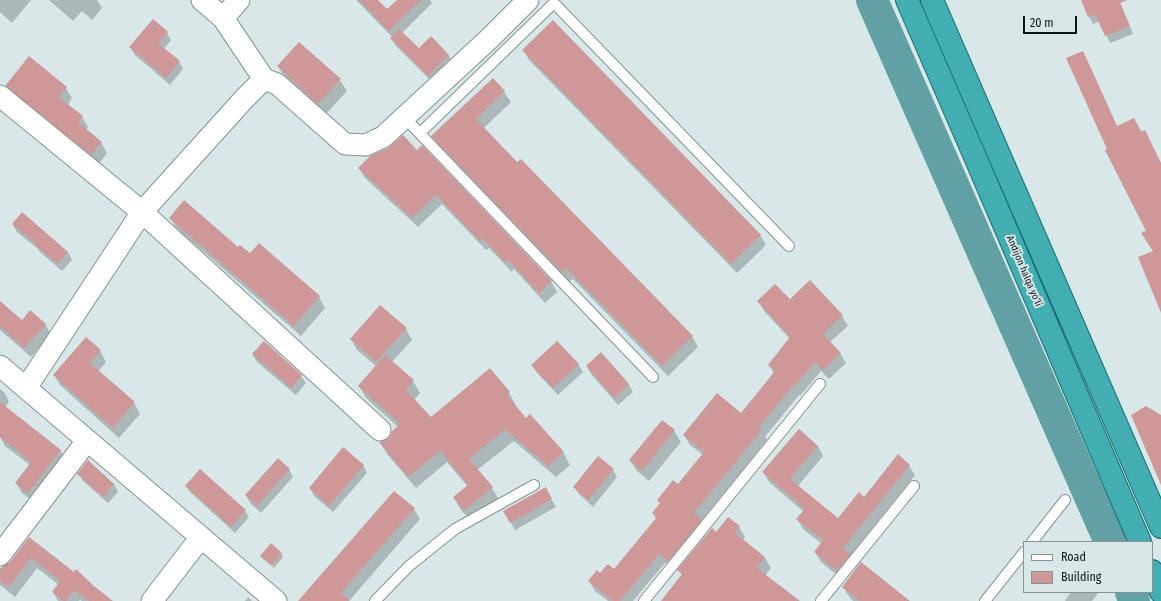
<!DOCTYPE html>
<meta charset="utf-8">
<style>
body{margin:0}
#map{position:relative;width:1161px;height:601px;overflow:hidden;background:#d8e7e7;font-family:"Fira Sans Condensed",sans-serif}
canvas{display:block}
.legend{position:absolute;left:1023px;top:541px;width:130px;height:52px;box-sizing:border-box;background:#d8e7e7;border:1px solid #889393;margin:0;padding:5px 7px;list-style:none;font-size:12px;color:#111616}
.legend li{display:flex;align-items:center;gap:8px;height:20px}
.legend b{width:20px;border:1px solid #889393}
.scale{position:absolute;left:1023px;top:16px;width:54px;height:18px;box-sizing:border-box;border:2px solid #111616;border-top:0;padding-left:5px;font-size:12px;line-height:14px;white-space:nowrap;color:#111616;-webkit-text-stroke:3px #d8e7e7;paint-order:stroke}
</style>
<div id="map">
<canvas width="1161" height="601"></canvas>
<ul class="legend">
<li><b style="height:5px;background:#fff"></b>Road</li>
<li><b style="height:11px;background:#cf9898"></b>Building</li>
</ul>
<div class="scale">20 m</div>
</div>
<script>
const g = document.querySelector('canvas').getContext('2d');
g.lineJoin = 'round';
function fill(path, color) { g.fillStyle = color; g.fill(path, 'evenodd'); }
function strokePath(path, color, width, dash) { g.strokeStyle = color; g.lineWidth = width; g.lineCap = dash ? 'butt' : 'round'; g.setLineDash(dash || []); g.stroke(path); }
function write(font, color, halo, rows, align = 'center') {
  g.font = font + ' "Fira Sans Condensed",sans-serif'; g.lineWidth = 4; g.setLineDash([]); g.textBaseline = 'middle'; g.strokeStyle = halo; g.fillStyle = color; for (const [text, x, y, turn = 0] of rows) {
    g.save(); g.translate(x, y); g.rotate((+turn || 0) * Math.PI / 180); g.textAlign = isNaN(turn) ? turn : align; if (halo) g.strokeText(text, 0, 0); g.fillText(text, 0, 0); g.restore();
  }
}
fill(new Path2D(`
 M 0,0 L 31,0 L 12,23 L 0,12 Z
 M 49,0 L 97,0 L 102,8 L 92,20 L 82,11 L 73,21 Z
 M 356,0 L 377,0 L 387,10 L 398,0 L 430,0 L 432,3 L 402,33 L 419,50 L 431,38 L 449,56 L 453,63 L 433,83 L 396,46 L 391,38 L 392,37 Z
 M 1119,0 L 1133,34 L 1110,43 L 1100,21 L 1093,24 L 1089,16 Z
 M 167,33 L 171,40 L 164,49 L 179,62 L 183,69 L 170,85 L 135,55 L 130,47 Z
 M 523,50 L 760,235 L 766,245 L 737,273 L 529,60 Z
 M 1082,52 L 1088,62 L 1117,127 L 1134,119 L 1161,163 L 1161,307 L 1154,252 L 1142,234 L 1147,231 L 1108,149 Z
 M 29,58 L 66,88 L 72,98 L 68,105 L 82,117 L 88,127 L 86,130 L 101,143 L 107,153 L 98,165 L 13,96 L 7,86 Z
 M 278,66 L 340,80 L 347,91 L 325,115 L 285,78 Z
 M 504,92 L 511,102 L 484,128 L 517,163 L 692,336 L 698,347 L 668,376 L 573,279 L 568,282 L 439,147 L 433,136 Z
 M 389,149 L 551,281 L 557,292 L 545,303 L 514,269 L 512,272 L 489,248 L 486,250 L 442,204 L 418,227 L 365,178 L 359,168 Z
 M 22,213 L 68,252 L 72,260 L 62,271 L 40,252 L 38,249 L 17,232 L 13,225 Z
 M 170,218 L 238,248 L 319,297 L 325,308 L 301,336 L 177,229 Z
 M 810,281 L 842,316 L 848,326 L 830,342 L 840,353 L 846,363 L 829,379 L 821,371 L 800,396 L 799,395 L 765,437 L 767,440 L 701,521 L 707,530 L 674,571 L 665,563 L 633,601 L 608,601 L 595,591 L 589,581 L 601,574 L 615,570 L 656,519 L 653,513 L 660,504 L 658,500 L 678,485 L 703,455 L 690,445 L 684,435 L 741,414 L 774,374 L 769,365 L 790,339 L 764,311 L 758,301 L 790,300 Z
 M 0,302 L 22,321 L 45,324 L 51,334 L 31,357 L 0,330 Z
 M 406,329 L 412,340 L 392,362 L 413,381 L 420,393 L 414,400 L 431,418 L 490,370 L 509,393 L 516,405 L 515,406 L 526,420 L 563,452 L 570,465 L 556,477 L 514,441 L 477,470 L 492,488 L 499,500 L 472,522 L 461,510 L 454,498 L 468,487 L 447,462 L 416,488 L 387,454 L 381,443 L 389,439 L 398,427 L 366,398 L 359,386 L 376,366 L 357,350 L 351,339 Z
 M 100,351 L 106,362 L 98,372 L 134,403 L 140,414 L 119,438 L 61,386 L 54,375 Z
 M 601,354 L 629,385 L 633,392 L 618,405 L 591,374 L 587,366 Z
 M 253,355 L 301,376 L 306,383 L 296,395 L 257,362 Z
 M 578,364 L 583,372 L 558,395 L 537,373 L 533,366 Z
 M 0,389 L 4,392 L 9,401 L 5,408 L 61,451 L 66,461 L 34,502 L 22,493 L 16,483 L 30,465 L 5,446 L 0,437 Z
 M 662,421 L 674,431 L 681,442 L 649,481 L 637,471 L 630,460 Z
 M 818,446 L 823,456 L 798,486 L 838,520 L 909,466 L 915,475 L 850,556 L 855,564 L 843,580 L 821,562 L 815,552 L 822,544 L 803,529 L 797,519 L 804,512 L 769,482 L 764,473 Z
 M 363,465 L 367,473 L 333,512 L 314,496 L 310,488 Z
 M 289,469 L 293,477 L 261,513 L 250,503 L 246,495 Z
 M 613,470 L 617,477 L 593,507 L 579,494 L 574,487 Z
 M 78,474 L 114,484 L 118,492 L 108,503 L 83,481 Z
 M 186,486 L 245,511 L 249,517 L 235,533 L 190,492 Z
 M 545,489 L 556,507 L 515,530 L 505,512 Z
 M 394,492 L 414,509 L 420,519 L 349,601 L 305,601 Z
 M 739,527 L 745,537 L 743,540 L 765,558 L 771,568 L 765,576 L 798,601 L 670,601 L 682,576 L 679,570 L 716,533 Z
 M 29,538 L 93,587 L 112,601 L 82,601 L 80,600 L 79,601 L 58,601 L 53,592 L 59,585 L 37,568 L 15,597 L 0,585 L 0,568 L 5,567 L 10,563 Z
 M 281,553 L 283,557 L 274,568 L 263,559 L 261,556 Z
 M 843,587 L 906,601 L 853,601 L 850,598 Z
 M 1071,592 L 1099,592 L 1092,601 L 1065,601 Z
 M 248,597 L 252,601 L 245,601 Z`), '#0003');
strokePath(new Path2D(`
 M 872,0 L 1110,542
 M 1131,592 L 1134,601`), '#61a1a3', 32);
fill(new Path2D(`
 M 359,0 L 378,0 L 387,9 L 397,0 L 421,0 L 389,31 Z
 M 1081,0 L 1127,0 L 1120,3 L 1130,26 L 1105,36 L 1095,14 L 1088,17 Z
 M 153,19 L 168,32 L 158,43 L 180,61 L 166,78 L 129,47 Z
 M 553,20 L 761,235 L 731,264 L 522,50 Z
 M 399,29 L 419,48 L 431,36 L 449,55 L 428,76 L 390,38 Z
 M 299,42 L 341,79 L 318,104 L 277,66 Z
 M 1083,51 L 1117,126 L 1134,118 L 1141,132 L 1145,130 L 1161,163 L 1161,313 L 1138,257 L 1153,251 L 1141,233 L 1146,231 L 1105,150 L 1107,149 L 1066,58 Z
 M 29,56 L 67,87 L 59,97 L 83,116 L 78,122 L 102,142 L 91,155 L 5,86 Z
 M 493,78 L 505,91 L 476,119 L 517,162 L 521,159 L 693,336 L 662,366 L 566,268 L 562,272 L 431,136 Z
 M 403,135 L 417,150 L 422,145 L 552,281 L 539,293 L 508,260 L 505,262 L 482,238 L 480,241 L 436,195 L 412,218 L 358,168 L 370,156 L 388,148 Z
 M 184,200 L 238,247 L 240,245 L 250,253 L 259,243 L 320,296 L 294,326 L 169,218 Z
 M 22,212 L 68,252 L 58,264 L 35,245 L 36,244 L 12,224 Z
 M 810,280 L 843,315 L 823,334 L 841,353 L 823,370 L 815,362 L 794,387 L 793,386 L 759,427 L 762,430 L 694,513 L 702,520 L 668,561 L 659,554 L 620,601 L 613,601 L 588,581 L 597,570 L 600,573 L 608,564 L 614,569 L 657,517 L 652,513 L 660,503 L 657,500 L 673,480 L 678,484 L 704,452 L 683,435 L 717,393 L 741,413 L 775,371 L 768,365 L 790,337 L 757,301 L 775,284 L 790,299 Z
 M 0,301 L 22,320 L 30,310 L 46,324 L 24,348 L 0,326 Z
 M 380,305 L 407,328 L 376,362 L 350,339 Z
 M 86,337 L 101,350 L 90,363 L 135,402 L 113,428 L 53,375 Z
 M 264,341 L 302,375 L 291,388 L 252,354 Z
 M 557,341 L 579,364 L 553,388 L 531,365 Z
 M 601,352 L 629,384 L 614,398 L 586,366 Z
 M 385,355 L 414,380 L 406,390 L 431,417 L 490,368 L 510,392 L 507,395 L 526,418 L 530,414 L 564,452 L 548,466 L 506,430 L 502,432 L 469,459 L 493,487 L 464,511 L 453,497 L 468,485 L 440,451 L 408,477 L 379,442 L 384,441 L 389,438 L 392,431 L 400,424 L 358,386 Z
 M 0,402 L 61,450 L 28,493 L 15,483 L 31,462 L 0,437 Z
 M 1146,406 L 1161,415 L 1161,485 L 1131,415 Z
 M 662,420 L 675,430 L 642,471 L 629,460 Z
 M 799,429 L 818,446 L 790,479 L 838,518 L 859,492 L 864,497 L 898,454 L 910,465 L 843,548 L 851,554 L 837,571 L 814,552 L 823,540 L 796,519 L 805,509 L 762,472 Z
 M 343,447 L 364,465 L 329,506 L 309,488 Z
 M 598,456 L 614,469 L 588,500 L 573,487 Z
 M 278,458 L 290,469 L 257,506 L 245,495 Z
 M 88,460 L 114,484 L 103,497 L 77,474 Z
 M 200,469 L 246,510 L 231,527 L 185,486 Z
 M 546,487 L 552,499 L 510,523 L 503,511 Z
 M 394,491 L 415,508 L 341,593 L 350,601 L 298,601 Z
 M 728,517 L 740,526 L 735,533 L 765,557 L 757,568 L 800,601 L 661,601 L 682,574 L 677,570 L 712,528 L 716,532 Z
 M 29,537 L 74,572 L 76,569 L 94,586 L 113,601 L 89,601 L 74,590 L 66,601 L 63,601 L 52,592 L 60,581 L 31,558 L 9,587 L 0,581 L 0,571 L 3,566 L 10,562 Z
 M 271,543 L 282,553 L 272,565 L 260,556 Z
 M 861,562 L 910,601 L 860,601 L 842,587 Z`), '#cf9898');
const service = new Path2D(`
 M 404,117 L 653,377
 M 420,133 L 554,3 L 789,246
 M 1032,542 L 1065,500
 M 375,601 L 409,566 L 455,529 L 534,485
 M 644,601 L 820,384
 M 821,601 L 914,486
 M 985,601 L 1024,552`);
const minor = new Path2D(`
 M 202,0 L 223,18 L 264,79
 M 223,18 L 239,0
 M 0,96 L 142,212 L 380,430
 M 0,366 L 276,601
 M 26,388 L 142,212 L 245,98 L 264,79 L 277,84 L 345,144 L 366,145 L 383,137 L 490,38 L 528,0
 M 0,555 L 87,441
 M 152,601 L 201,537`);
const trunk = new Path2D(`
 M 907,0 L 976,159 L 1140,542
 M 932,0 L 1161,527
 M 1152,571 L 1161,592`);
strokePath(service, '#849292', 12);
strokePath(minor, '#849292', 23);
strokePath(trunk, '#126b6e', 24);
strokePath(service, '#fff', 10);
strokePath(minor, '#fff', 21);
strokePath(trunk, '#42aeb2', 22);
write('10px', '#111616', '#d8e7e7', [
 ["Andijon halqa yo‘li",1024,271,67]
]);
</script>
